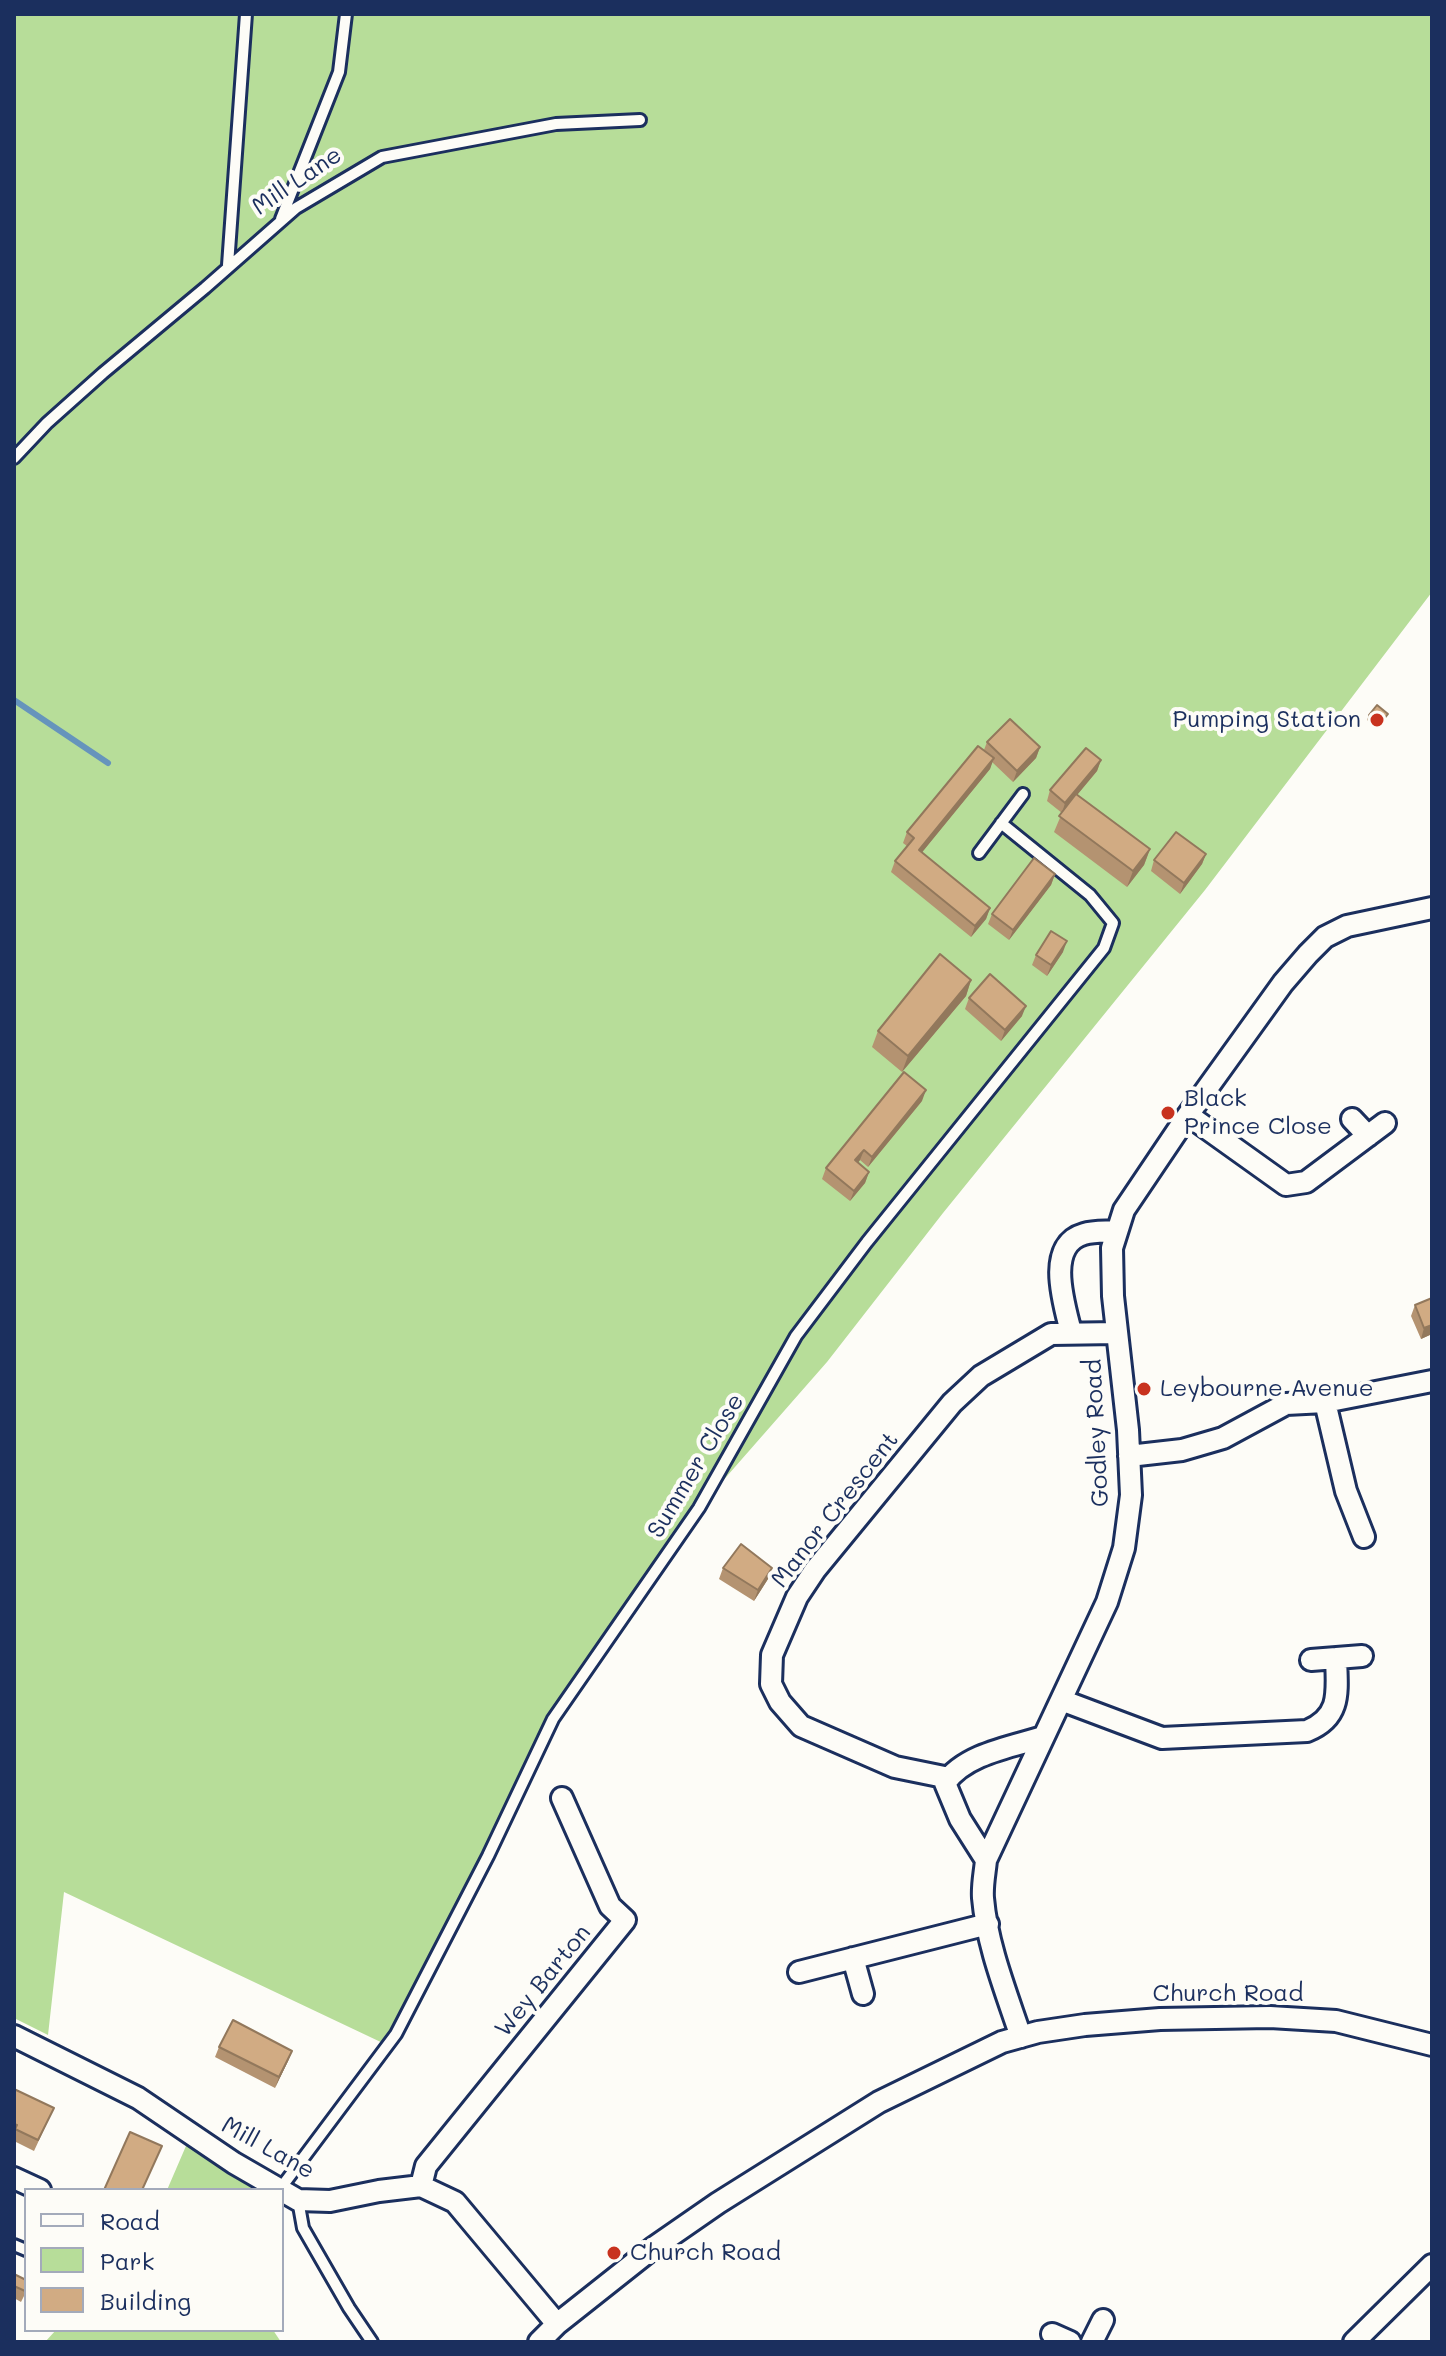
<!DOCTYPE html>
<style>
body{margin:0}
#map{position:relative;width:1446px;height:2356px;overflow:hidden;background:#fdfcf7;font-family:Mali,sans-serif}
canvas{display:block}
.frame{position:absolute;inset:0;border:16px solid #1b2f5e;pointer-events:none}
.legend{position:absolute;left:24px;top:2188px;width:260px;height:144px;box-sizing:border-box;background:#fdfcf7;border:2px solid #a3aaba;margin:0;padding:10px 14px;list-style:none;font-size:24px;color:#1b2f5e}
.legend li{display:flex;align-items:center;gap:16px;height:40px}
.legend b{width:40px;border:2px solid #a3aaba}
</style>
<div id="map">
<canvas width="1446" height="2356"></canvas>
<div class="frame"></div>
<ul class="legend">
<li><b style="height:10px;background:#fdfcf7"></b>Road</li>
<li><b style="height:22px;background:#b7dd99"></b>Park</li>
<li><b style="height:22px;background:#d1ab83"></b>Building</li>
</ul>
</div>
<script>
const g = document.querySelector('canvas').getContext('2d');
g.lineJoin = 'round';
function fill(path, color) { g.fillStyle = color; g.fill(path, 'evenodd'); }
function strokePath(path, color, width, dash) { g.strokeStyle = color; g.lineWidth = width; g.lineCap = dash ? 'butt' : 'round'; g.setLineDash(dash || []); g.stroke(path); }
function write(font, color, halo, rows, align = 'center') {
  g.font = font + ' Mali,sans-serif'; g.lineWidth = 8; g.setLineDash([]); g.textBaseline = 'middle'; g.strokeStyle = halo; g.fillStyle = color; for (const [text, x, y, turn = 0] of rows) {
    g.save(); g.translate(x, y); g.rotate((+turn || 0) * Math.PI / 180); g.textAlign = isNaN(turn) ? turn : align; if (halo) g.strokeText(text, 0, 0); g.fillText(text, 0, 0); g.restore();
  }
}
fill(new Path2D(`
 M 14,14 L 1432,14 L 1432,592 L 1205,890 L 943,1213 L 827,1362 L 699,1508 L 553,1719 L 387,2045 L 64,1892 L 48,2035 L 14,2018 Z
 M 189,2139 L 260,2190 L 167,2190 Z
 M 56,2330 L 273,2330 L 281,2342 L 45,2342 Z`), '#b7dd99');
strokePath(new Path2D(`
 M 14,700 L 108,763`), '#6694bc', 6);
const lane = new Path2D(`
 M 281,219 L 339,72 L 346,14
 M 228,265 L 246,14
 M 14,458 L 47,423 L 103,373 L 205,288 L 296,208 L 382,157 L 556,124 L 640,120
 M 979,853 L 1023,794
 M 280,2189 L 396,2034 L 488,1856 L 553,1719 L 699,1508 L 796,1336 L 867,1242 L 1104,948 L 1113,923 L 1090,895 L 1001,823
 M 298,2200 L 303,2228 L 349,2308 L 372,2342
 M 14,2245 L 26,2250`);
const street = new Path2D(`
 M 1188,1115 L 1286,1185 L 1306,1182 L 1385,1123
 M 1352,1119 L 1368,1136
 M 1071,1332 C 1064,1304 1045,1245 1084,1234 C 1094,1231 1107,1232 1117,1231
 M 1325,1402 L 1346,1491 L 1364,1537
 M 1129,1456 L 1182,1450 L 1223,1438 L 1286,1404 L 1325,1402 L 1432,1381
 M 1311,1660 L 1362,1656
 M 1061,1700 L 1162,1738 L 1307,1731 C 1342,1717 1337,1691 1336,1658
 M 949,1778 L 895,1767 L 801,1726 L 780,1702 L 771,1684 L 772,1655 L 797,1597 L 815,1570 L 952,1403 L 981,1376 L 1051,1334 L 1117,1333
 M 986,1860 L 960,1819 L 945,1783 C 965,1754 1011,1747 1043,1737
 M 853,1958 L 863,1994
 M 799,1972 L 988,1924
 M 14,2036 L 138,2098 L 234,2163 L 298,2200 L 330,2201 L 379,2191 L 421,2186 L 455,2202 L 557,2324
 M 1021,2037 C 1006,1992 987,1945 983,1898 C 982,1885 985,1872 986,1860 L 1107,1602 L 1124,1548 L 1131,1495 L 1128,1430 L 1113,1296 L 1112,1248 L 1124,1210 L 1188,1115 L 1283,983 L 1308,954 L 1325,937 L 1347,926 L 1432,908
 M 14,2178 L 40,2190
 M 421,2186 L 426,2166 L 625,1920 L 610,1906 L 562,1798
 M 1052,2334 L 1070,2342
 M 539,2342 L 557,2324 L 653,2248 L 718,2203 L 879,2102 L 1002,2042 L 1038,2032 L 1085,2025 L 1160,2019 L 1270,2017 L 1336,2021 L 1432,2045
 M 1092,2342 L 1103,2320
 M 1354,2342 L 1432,2265`);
strokePath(lane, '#1b2f5e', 16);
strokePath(street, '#1b2f5e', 26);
strokePath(lane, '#fdfcf7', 10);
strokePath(street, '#fdfcf7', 20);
fill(new Path2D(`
 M 1369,715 L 1386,720 L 1378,729 L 1367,720 Z
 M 987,742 L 1040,747 L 1036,758 L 1013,782 L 992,762 L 990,769 L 922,852 L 990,908 L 986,919 L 971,937 L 891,872 L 895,861 L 907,846 L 903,843 L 907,832 L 984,750 Z
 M 1101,760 L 1097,771 L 1077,795 L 1150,849 L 1144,865 L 1127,887 L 1054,832 L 1062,813 L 1047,801 L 1050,790 Z
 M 1206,854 L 1202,864 L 1180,894 L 1151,871 L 1154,860 Z
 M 1055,874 L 1051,885 L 1009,940 L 988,924 L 992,914 Z
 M 1063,952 L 1047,976 L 1032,965 L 1036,955 Z
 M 971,980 L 966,996 L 902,1072 L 872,1047 L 878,1031 Z
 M 969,998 L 1022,1016 L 1001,1041 L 965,1009 Z
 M 922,1101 L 868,1167 L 860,1160 L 858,1163 L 869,1172 L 865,1183 L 850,1201 L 822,1179 L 826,1168 Z
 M 1432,1298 L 1432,1334 L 1421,1339 L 1411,1316 L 1415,1305 Z
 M 723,1568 L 772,1568 L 768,1579 L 754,1601 L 719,1579 Z
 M 219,2047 L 292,2051 L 288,2061 L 275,2088 L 215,2057 Z
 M 14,2089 L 54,2108 L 34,2151 L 14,2141 Z
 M 14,2274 L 26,2292 L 21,2302 L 14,2298 Z`), '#b49371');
fill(new Path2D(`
 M 1040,747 L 1036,758 L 1013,782 L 1017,771 Z
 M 994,758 L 990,769 L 915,861 L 919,850 Z
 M 1101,760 L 1097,771 L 1062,813 L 1065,803 Z
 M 1150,849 L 1144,865 L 1127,887 L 1133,871 Z
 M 1206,854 L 1202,864 L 1180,894 L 1184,883 Z
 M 1055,874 L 1051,885 L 1009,940 L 1013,930 Z
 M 990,908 L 986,919 L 971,937 L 975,926 Z
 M 1067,941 L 1063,952 L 1047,976 L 1051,965 Z
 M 971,980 L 966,996 L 902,1072 L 908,1056 Z
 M 1026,1006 L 1022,1016 L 1001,1041 L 1005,1030 Z
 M 926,1090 L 922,1101 L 868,1167 L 872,1157 Z
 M 864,1150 L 860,1160 L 851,1171 L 855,1160 Z
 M 869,1172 L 865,1183 L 850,1201 L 854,1191 Z
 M 1432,1325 L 1432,1334 L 1421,1339 L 1424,1328 Z
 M 772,1568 L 768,1579 L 754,1601 L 758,1590 Z
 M 292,2051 L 288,2061 L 275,2088 L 279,2077 Z`), '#92785c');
const building = new Path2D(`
 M 1377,705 L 1388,714 L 1380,724 L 1369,715 Z
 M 1010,719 L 1040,747 L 1017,771 L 987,742 Z
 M 978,746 L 994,758 L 919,850 L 990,908 L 975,926 L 895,861 L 914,838 L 907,832 Z
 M 1086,748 L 1101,760 L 1065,803 L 1050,790 Z
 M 1076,794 L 1150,849 L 1133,871 L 1059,816 Z
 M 1176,832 L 1206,854 L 1184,883 L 1154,860 Z
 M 1034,858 L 1055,874 L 1013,930 L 992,914 Z
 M 1051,931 L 1067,941 L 1051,965 L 1036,955 Z
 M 940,954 L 971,980 L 908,1056 L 878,1031 Z
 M 990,974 L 1026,1006 L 1005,1030 L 969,998 Z
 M 904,1072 L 926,1090 L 872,1157 L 864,1150 L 855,1160 L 869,1172 L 854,1191 L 826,1168 Z
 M 1432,1298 L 1432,1325 L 1424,1328 L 1415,1305 Z
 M 741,1544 L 772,1568 L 758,1590 L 723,1568 Z
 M 233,2020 L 292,2051 L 279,2077 L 219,2047 Z
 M 14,2089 L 54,2108 L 38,2140 L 15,2129 L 17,2125 L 14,2124 Z
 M 130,2132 L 162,2146 L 142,2190 L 104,2190 Z
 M 14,2274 L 26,2280 L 25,2291 L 14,2286 Z`);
fill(building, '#d1ab83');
strokePath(building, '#92785c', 2);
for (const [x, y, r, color] of [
 [1377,720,8,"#c8321e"],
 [1168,1113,8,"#c8321e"],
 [1144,1389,8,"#c8321e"],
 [614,2253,8,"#c8321e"]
]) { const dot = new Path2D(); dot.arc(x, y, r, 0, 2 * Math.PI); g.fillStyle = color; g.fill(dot); strokePath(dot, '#fdfcf7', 3); }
write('24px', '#1b2f5e', '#fdfcf7', [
 ["Mill Lane",297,181,-34],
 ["Godley Road",1097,1433,-93],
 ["Summer Close",696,1466,-59],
 ["Manor Crescent",835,1510,-52],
 ["Wey Barton",543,1981,-51],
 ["Church Road",1228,1994],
 ["Mill Lane",268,2148,29]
]);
write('24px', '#1b2f5e', '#fdfcf7', [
 ["Pumping Station",1361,720,"right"],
 ["Black",1184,1099],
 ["Prince Close",1184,1127],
 ["Leybourne Avenue",1160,1389],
 ["Church Road",630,2253]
], 'left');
</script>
